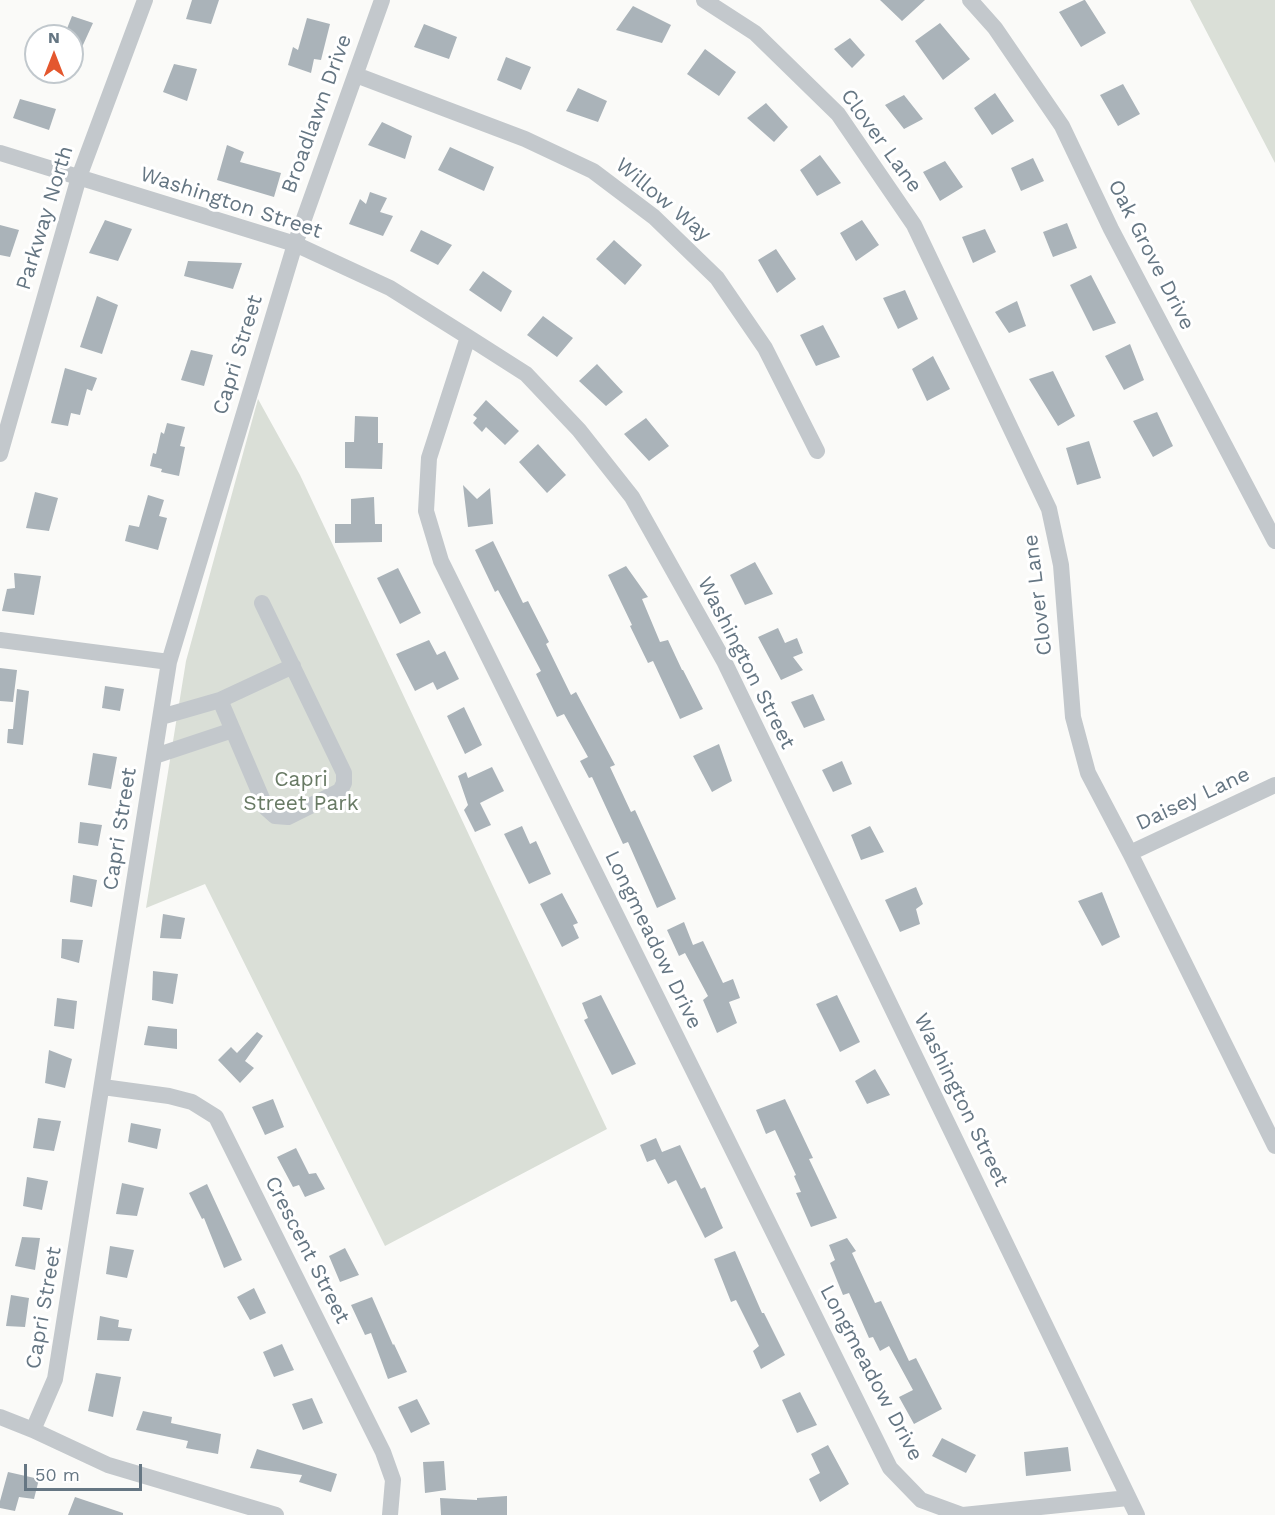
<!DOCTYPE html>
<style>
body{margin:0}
#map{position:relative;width:1275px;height:1515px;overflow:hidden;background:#fafaf8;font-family:"Work Sans",sans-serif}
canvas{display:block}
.north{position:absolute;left:24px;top:24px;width:60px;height:60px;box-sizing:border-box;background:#fff;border:2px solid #c1c8cd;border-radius:50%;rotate:0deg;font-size:16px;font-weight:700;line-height:24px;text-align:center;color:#657683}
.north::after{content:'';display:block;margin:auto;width:21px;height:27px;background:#e4572e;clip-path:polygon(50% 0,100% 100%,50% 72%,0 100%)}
.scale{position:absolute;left:24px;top:1464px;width:118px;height:27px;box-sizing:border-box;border:3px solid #657683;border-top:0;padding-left:8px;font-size:18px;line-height:21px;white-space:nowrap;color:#657683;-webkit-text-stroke:4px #fff;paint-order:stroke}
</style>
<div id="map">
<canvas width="1275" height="1515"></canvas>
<div class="north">N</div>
<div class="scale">50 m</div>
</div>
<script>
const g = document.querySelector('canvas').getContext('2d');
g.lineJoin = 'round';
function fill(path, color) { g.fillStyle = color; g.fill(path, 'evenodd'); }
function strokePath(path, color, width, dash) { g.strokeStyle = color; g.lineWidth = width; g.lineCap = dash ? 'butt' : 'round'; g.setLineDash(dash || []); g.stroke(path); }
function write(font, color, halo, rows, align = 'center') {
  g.font = font + ' "Work Sans",sans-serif'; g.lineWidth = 6; g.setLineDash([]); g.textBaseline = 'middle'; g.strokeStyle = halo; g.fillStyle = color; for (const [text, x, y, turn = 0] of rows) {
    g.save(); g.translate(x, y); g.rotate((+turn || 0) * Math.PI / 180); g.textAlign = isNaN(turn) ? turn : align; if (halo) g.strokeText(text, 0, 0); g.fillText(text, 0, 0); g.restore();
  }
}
fill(new Path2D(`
 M 1190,0 L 1275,0 L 1275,163 Z
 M 258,399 L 300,475 L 607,1129 L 385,1246 L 205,884 L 146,908 L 186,661 Z`), '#dadfd7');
fill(new Path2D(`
 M 192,0 L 219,0 L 211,24 L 186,19 Z
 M 880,0 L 925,0 L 902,21 Z
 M 1084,0 L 1085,0 L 1106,33 L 1081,47 L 1059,12 Z
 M 633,6 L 671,25 L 662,43 L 616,30 Z
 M 72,16 L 93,23 L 72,69 L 72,36 L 64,36 Z
 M 307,18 L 330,24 L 321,60 L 314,59 L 311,73 L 288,65 L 293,47 L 298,50 Z
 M 940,23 L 970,59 L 943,80 L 915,41 Z
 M 424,24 L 457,37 L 449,59 L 414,47 Z
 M 850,38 L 865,55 L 852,68 L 834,49 Z
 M 705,49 L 736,72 L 719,96 L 687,74 Z
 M 506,57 L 531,67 L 521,90 L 497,80 Z
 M 174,64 L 197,69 L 187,101 L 163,92 Z
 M 1123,84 L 1140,114 L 1118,126 L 1100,95 Z
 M 578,88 L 607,101 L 598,122 L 566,111 Z
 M 995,93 L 1014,121 L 992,135 L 974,108 Z
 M 904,95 L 923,119 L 904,129 L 885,105 Z
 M 20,99 L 56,109 L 49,130 L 13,118 Z
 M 766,103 L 788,127 L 774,142 L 747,118 Z
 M 382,122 L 412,136 L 405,159 L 368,145 Z
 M 227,145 L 244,152 L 240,162 L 281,173 L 274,197 L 217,180 Z
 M 450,147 L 494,167 L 484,191 L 438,170 Z
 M 820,155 L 841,183 L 817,196 L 800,170 Z
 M 1033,158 L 1044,181 L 1021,191 L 1011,168 Z
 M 945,161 L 963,187 L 940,201 L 923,172 Z
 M 370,192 L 387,198 L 380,212 L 393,216 L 383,236 L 349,224 L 360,199 L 366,204 Z
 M 105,220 L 132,229 L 118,261 L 89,253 Z
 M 862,220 L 879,245 L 856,261 L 840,233 Z
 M 1067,223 L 1077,248 L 1053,257 L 1043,232 Z
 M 0,225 L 19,230 L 10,257 L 0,255 Z
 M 985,229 L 996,252 L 973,263 L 962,237 Z
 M 421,230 L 452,245 L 438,265 L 410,251 Z
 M 614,240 L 642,265 L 625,285 L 596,259 Z
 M 776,249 L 796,279 L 777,293 L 758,260 Z
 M 188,261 L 242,263 L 233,289 L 184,276 Z
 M 483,271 L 512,291 L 501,312 L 469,290 Z
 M 1091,275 L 1116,323 L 1093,331 L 1070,285 Z
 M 905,290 L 918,319 L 898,329 L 883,298 Z
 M 97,296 L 118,305 L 102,354 L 80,347 Z
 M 1017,301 L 1026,326 L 1009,333 L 995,312 Z
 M 543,316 L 573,338 L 557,357 L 527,335 Z
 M 823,325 L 840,357 L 816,366 L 800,335 Z
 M 1130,344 L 1144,380 L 1124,390 L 1105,356 Z
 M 191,350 L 213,355 L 204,386 L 181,380 Z
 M 933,356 L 950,389 L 927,401 L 912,369 Z
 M 597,364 L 623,392 L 606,406 L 579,381 Z
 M 65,368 L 97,378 L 92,391 L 87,389 L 80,415 L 71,413 L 68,426 L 51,423 Z
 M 1053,371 L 1075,416 L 1058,426 L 1029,379 Z
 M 486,400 L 519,431 L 505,445 L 486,427 L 482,432 L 473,423 L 477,418 L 473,415 Z
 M 1157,412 L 1173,446 L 1153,457 L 1133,421 Z
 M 355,416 L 378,417 L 378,443 L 383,443 L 382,469 L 345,468 L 345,442 L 354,442 Z
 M 646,418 L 669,446 L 649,461 L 624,434 Z
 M 167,423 L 185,427 L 180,446 L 185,447 L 179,476 L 161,472 L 162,469 L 150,466 L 153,453 L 156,454 L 161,432 L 164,434 Z
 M 1089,441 L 1101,478 L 1077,485 L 1066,448 Z
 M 538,444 L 566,475 L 547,493 L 519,462 Z
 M 463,485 L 477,499 L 490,488 L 493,524 L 468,527 Z
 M 35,492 L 58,498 L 49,531 L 26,528 Z
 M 148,495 L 164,500 L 159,516 L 167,518 L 158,550 L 125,541 L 129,525 L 139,527 Z
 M 374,497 L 375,524 L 382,524 L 382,542 L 335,543 L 335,524 L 351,524 L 351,499 Z
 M 493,541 L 523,603 L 528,601 L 549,642 L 546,644 L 571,695 L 576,692 L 615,765 L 610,767 L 631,812 L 635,810 L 676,899 L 657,908 L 628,842 L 623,844 L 592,777 L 589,778 L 580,761 L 588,757 L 564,714 L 557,717 L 536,674 L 541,671 L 498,590 L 495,592 L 475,550 Z
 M 755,562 L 773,594 L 745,605 L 730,575 Z
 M 626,566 L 648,597 L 642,599 L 660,642 L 668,640 L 682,670 L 683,670 L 703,709 L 680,719 L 653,661 L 648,663 L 630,626 L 632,625 L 608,575 Z
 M 398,568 L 421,613 L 400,624 L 377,578 Z
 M 14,573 L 41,576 L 34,615 L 2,611 L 7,589 L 15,588 Z
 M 778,628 L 785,643 L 797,638 L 803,653 L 793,657 L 803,670 L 781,680 L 758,637 Z
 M 429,640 L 437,655 L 445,651 L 459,679 L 437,690 L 433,682 L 415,691 L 396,654 Z
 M 0,668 L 17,670 L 13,702 L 0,701 Z
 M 105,686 L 124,689 L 120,711 L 102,708 Z
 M 17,689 L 29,691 L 23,745 L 7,743 L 8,729 L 13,729 Z
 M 813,694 L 825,720 L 804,728 L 791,702 Z
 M 464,707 L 482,745 L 465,754 L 447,716 Z
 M 719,744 L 732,781 L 712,792 L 693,756 Z
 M 93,753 L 117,757 L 111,789 L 88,785 Z
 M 842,761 L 852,784 L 833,792 L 822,770 Z
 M 492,767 L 504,791 L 480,803 L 491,825 L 475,832 L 464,810 L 468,805 L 458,776 L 466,772 L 468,778 Z
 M 80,822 L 102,825 L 98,846 L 78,843 Z
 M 522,826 L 530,844 L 536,841 L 551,874 L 529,884 L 504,834 Z
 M 870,826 L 884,852 L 861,860 L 851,835 Z
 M 73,875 L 97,880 L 92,907 L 70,902 Z
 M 916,887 L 923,904 L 916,909 L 920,924 L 900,932 L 885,900 Z
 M 1102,892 L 1120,937 L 1102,946 L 1078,901 Z
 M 562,893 L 578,923 L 573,925 L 579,938 L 562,947 L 540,904 Z
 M 163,914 L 185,918 L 181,939 L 160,938 Z
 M 684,922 L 693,945 L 703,941 L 723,983 L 733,979 L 740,998 L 729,1002 L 737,1023 L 717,1033 L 703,1000 L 708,996 L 685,953 L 679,956 L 667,930 Z
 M 62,939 L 83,940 L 79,963 L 61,958 Z
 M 153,971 L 178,974 L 173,1004 L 152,1000 Z
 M 601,995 L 636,1064 L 612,1075 L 584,1020 L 588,1018 L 582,1003 Z
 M 837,995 L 860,1042 L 840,1052 L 816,1004 Z
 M 57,998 L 77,1001 L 74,1029 L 54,1026 Z
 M 148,1026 L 177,1029 L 177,1049 L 144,1045 Z
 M 257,1032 L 263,1036 L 245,1061 L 254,1068 L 240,1083 L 218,1060 L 231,1047 L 237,1053 Z
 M 49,1050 L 72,1059 L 65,1088 L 45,1083 Z
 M 875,1069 L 890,1095 L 867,1104 L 855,1081 Z
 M 273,1099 L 284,1127 L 265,1135 L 252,1107 Z
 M 785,1099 L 813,1158 L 809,1159 L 837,1218 L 811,1227 L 796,1193 L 801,1192 L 794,1176 L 796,1175 L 775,1130 L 766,1134 L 756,1110 Z
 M 38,1118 L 61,1121 L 54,1151 L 33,1148 Z
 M 131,1123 L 161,1129 L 157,1149 L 128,1142 Z
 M 656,1138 L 662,1152 L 680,1145 L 701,1189 L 705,1187 L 723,1228 L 705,1238 L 676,1180 L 668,1184 L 655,1159 L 647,1162 L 640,1145 Z
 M 296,1148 L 309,1174 L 316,1173 L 325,1189 L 305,1197 L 299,1185 L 293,1187 L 277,1157 Z
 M 27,1177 L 48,1181 L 42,1210 L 23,1206 Z
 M 122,1183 L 144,1188 L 137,1216 L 116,1214 Z
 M 207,1184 L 242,1260 L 224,1268 L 204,1218 L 202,1219 L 189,1193 Z
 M 22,1237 L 40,1238 L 35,1270 L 15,1266 Z
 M 847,1238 L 856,1251 L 852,1253 L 875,1303 L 881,1301 L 909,1361 L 916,1358 L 942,1409 L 914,1424 L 899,1397 L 913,1390 L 889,1346 L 880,1351 L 873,1337 L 869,1338 L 849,1293 L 843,1295 L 830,1263 L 835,1260 L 829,1245 Z
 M 110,1246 L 134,1250 L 127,1278 L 106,1274 Z
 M 345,1248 L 359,1275 L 340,1282 L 329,1256 Z
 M 735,1251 L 762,1313 L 764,1313 L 785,1355 L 761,1369 L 753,1351 L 759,1346 L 736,1300 L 731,1302 L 714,1259 Z
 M 254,1288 L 266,1313 L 250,1320 L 237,1297 Z
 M 11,1295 L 29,1298 L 25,1327 L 6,1326 Z
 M 372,1297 L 393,1345 L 394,1344 L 407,1372 L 388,1379 L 371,1333 L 365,1335 L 351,1305 Z
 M 100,1316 L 119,1320 L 118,1327 L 132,1329 L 129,1341 L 97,1340 Z
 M 282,1344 L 294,1370 L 274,1377 L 263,1352 Z
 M 96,1373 L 121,1377 L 113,1417 L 88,1411 Z
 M 800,1392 L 817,1425 L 797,1433 L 782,1400 Z
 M 312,1398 L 323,1423 L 303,1430 L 292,1404 Z
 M 417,1399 L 430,1424 L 411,1433 L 398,1407 Z
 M 143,1411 L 172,1417 L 171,1423 L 221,1434 L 218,1454 L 186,1448 L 188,1441 L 136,1430 Z
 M 942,1438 L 976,1455 L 966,1473 L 932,1456 Z
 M 828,1445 L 849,1484 L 820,1502 L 809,1479 L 820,1473 L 811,1454 Z
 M 1068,1447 L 1071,1471 L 1026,1476 L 1024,1452 Z
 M 257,1449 L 337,1474 L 331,1492 L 299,1482 L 302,1475 L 250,1468 Z
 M 444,1461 L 446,1490 L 425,1493 L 423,1462 Z
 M 8,1472 L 39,1479 L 34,1499 L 19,1497 L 15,1511 L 0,1508 L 0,1501 Z
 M 507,1496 L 507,1515 L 441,1515 L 440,1498 L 477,1500 L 477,1498 Z
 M 75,1497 L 123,1513 L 123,1515 L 68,1515 Z`), '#aab3b9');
strokePath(new Path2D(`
 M 704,0 L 755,33 L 838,114 L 914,225 L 1049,509 L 1061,565 L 1073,717 L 1088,773 L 1130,853 L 1275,1146
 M 970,0 L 995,28 L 1062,126 L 1111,229 L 1275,541
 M 356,75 L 525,139 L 593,171 L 654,217 L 717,278 L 765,348 L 817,451
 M 0,153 L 295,244 L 390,288 L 468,337 L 526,374 L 579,430 L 632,497 L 724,661 L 1137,1515
 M 468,337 L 429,458 L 426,511 L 441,561 L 890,1468 L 921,1500 L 962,1515
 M 0,454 L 79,177 L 145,0
 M 0,640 L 169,662
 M 220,700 L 266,808 L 275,816 L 288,817 L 340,791 L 344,783 L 344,773 L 262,603
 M 161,717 L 220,700 L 293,666
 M 155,756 L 233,730
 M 1130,853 L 1275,785
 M 103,1087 L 169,1096 L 192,1102 L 216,1117 L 383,1452 L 393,1480 L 390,1515
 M 0,1417 L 33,1430 L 108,1465 L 276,1515
 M 33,1430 L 55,1379 L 169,662 L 295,244 L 382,0
 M 963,1515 L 1128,1498`), '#c3c8cc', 16);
write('21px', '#657683', '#fff', [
 ["Broadlawn Drive",317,114,-70],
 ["Clover Lane",881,141,54],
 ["Willow Way",663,200,40],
 ["Washington Street",231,203,18],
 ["Parkway North",45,218,-73],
 ["Oak Grove Drive",1151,255,63],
 ["Capri Street",238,355,-73],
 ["Clover Lane",1038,595,-97],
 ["Washington Street",746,663,63],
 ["Daisey Lane",1193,799,-25],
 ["Capri Street",120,829,-81],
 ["Longmeadow Drive",653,940,64],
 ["Washington Street",961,1100,64],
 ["Crescent Street",307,1250,63],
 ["Capri Street",44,1308,-80],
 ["Longmeadow Drive",871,1373,62]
]);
write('21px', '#687a64', '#fff', [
 ["Capri",301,780],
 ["Street Park",301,804]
]);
</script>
